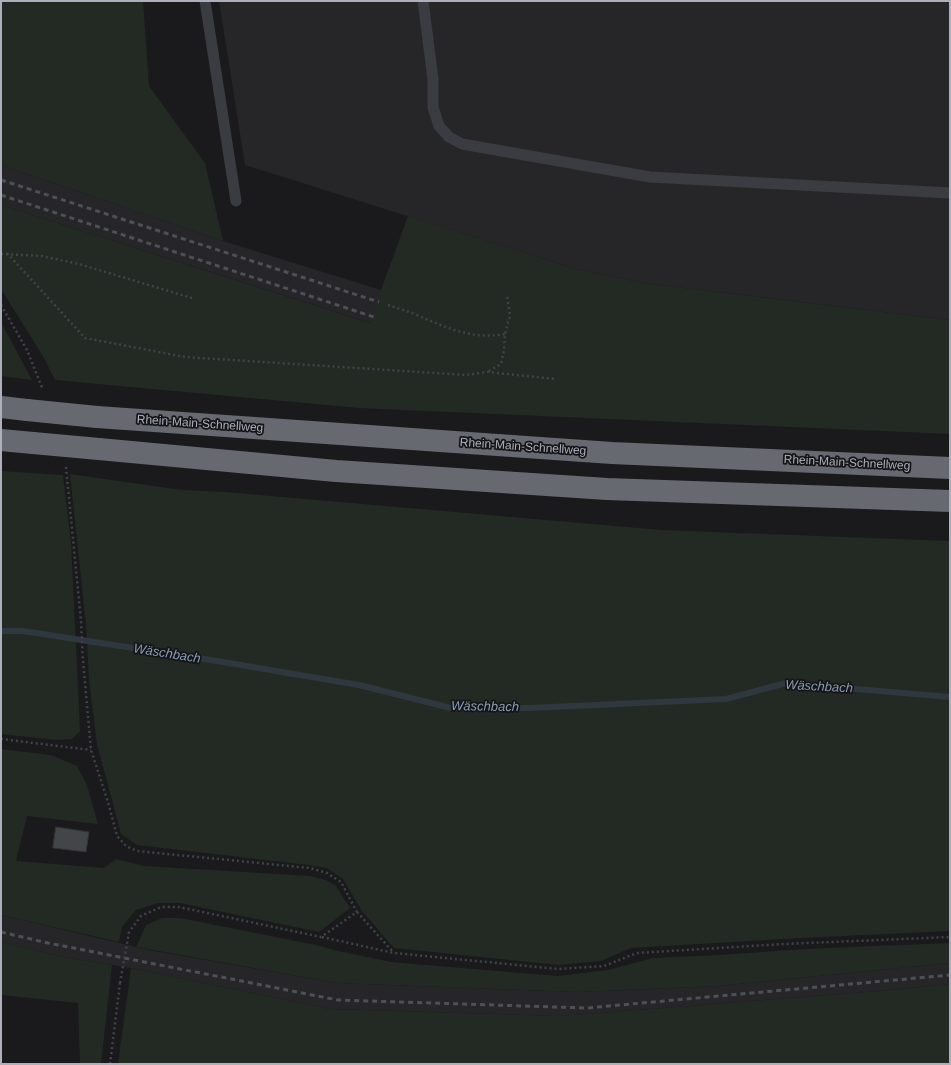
<!DOCTYPE html>
<meta charset="utf-8">
<style>
body{margin:0}
#map{position:relative;width:951px;height:1065px;overflow:hidden;background:#1a1a1c;font-family:Helvetica,sans-serif}
canvas{display:block}
.frame{position:absolute;inset:0;border:2px solid #adb0bb;pointer-events:none}
</style>
<div id="map">
<canvas width="951" height="1065"></canvas>
<div class="frame"></div>
</div>
<script>
const g = document.querySelector('canvas').getContext('2d');
g.lineJoin = 'round';
function fill(path, color) { g.fillStyle = color; g.fill(path, 'evenodd'); }
function strokePath(path, color, width, dash) { g.strokeStyle = color; g.lineWidth = width; g.lineCap = dash ? 'butt' : 'round'; g.setLineDash(dash || []); g.stroke(path); }
function write(font, color, halo, rows, align = 'center') {
  g.font = font + ' Helvetica,sans-serif'; g.lineWidth = 3.5; g.setLineDash([]); g.textBaseline = 'middle'; g.strokeStyle = halo; g.fillStyle = color; for (const [text, x, y, turn = 0] of rows) {
    g.save(); g.translate(x, y); g.rotate((+turn || 0) * Math.PI / 180); g.textAlign = isNaN(turn) ? turn : align; if (halo) g.strokeText(text, 0, 0); g.fillText(text, 0, 0); g.restore();
  }
}
fill(new Path2D(`
 M 219,1 L 950,1 L 950,320 L 643,283 L 576,269 L 245,165 Z
 M 1,165 L 223,241 L 381,290 L 371,323 L 1,205 Z
 M 1,915 L 149,950 L 337,983 L 577,992 L 718,986 L 950,963 L 950,984 L 880,991 L 560,1016 L 330,1009 L 131,968 L 63,957 L 1,942 Z`), '#262629');
fill(new Path2D(`
 M 1,1 L 143,1 L 149,86 L 205,163 L 223,241 L 1,165 Z
 M 1,205 L 370,323 L 381,290 L 408,216 L 576,269 L 643,283 L 950,320 L 950,434 L 359,408 L 55,380 L 44,358 L 1,289 Z
 M 1,322 L 2,324 L 32,380 L 1,376 Z
 M 1,471 L 63,475 L 71,542 L 80,731 L 72,739 L 56,740 L 1,734 Z
 M 70,474 L 182,490 L 225,492 L 661,530 L 950,541 L 950,931 L 801,938 L 631,948 L 601,961 L 558,965 L 394,948 L 362,911 L 343,879 L 327,868 L 308,865 L 137,845 L 121,834 L 97,744 L 89,680 L 86,625 Z
 M 1,749 L 51,755 L 77,766 L 87,785 L 98,824 L 27,816 L 16,861 L 104,868 L 116,859 L 144,866 L 310,876 L 326,880 L 336,886 L 350,908 L 319,932 L 180,903 L 158,903 L 136,910 L 122,927 L 119,942 L 1,915 Z
 M 162,918 L 180,918 L 316,945 L 338,951 L 391,962 L 557,976 L 608,970 L 653,958 L 720,955 L 804,949 L 950,943 L 950,963 L 718,986 L 577,992 L 337,983 L 136,947 L 146,925 Z
 M 1,942 L 63,957 L 112,965 L 101,1064 L 80,1064 L 78,1003 L 1,995 Z
 M 131,968 L 330,1009 L 560,1016 L 880,991 L 950,984 L 950,1064 L 118,1064 Z`), '#222a23');
strokePath(new Path2D(`
 M 1,631 L 23,631 L 211,660 L 359,685 L 451,708 L 529,708 L 726,699 L 786,683 L 950,697`), '#30383f', 6);
const building = new Path2D(`
 M 56,827 L 89,832 L 86,852 L 53,848 Z`);
fill(building, '#444549');
strokePath(building, '#343438', 1);
strokePath(new Path2D(`
 M 7,253 L 85,338 L 185,357 L 466,375 L 488,372 L 556,379
 M 1,254 L 41,256 L 79,264 L 195,299
 M 1,305 L 27,350 L 43,390
 M 388,305 C 397,308 407,311 417,315 C 447,328 472,340 505,334
 M 489,371 L 501,364 L 504,350 L 505,334 L 510,316 L 507,295
 M 66,467 L 81,621 L 83,661 L 91,750 L 108,802 L 117,836 L 126,846 L 137,851 L 310,868 L 327,873 L 341,882 L 357,912 L 321,937 L 179,907 L 161,907 L 141,916 L 129,932
 M 1,739 L 91,750
 M 357,912 L 394,953
 M 322,937 L 394,953 L 558,969 L 604,966 L 637,953 L 784,944 L 950,937
 M 110,1064 L 120,983`), '#414348', 2.5, [2, 3]);
strokePath(new Path2D(`
 M 205,1 L 236,201
 M 423,1 L 433,79 L 433,107 L 439,126 L 449,137 L 462,144 L 650,177 L 950,193`), '#3b3c41', 11);
strokePath(new Path2D(`
 M 1,407 L 27,410
 M 97,417 L 612,453 L 950,468
 M 1,440 L 33,443
 M 99,449 L 336,471 L 607,489 L 950,501`), '#676971', 22);
strokePath(new Path2D(`
 M 1,180 L 379,302
 M 1,195 L 374,317
 M 1,932 L 48,943 L 338,1000 L 587,1008 L 950,975`), '#4e5056', 3, [5, 4]);
strokePath(new Path2D(`
 M 120,983 L 129,932`), '#414348', 2.5, [2, 3]);
strokePath(new Path2D(`
 M 27,410 L 97,417
 M 33,443 L 99,449`), '#676971', 22);
write('12px', '#adb0bb', '#151517', [
 ["Rhein-Main-Schnellweg",200,424,4],
 ["Rhein-Main-Schnellweg",523,447,4],
 ["Rhein-Main-Schnellweg",847,463,3]
]);
write('italic 13px', '#879cb3', '#151517', [
 ["Wäschbach",167,654,9],
 ["Wäschbach",819,687,3],
 ["Wäschbach",485,707,1]
]);
</script>
